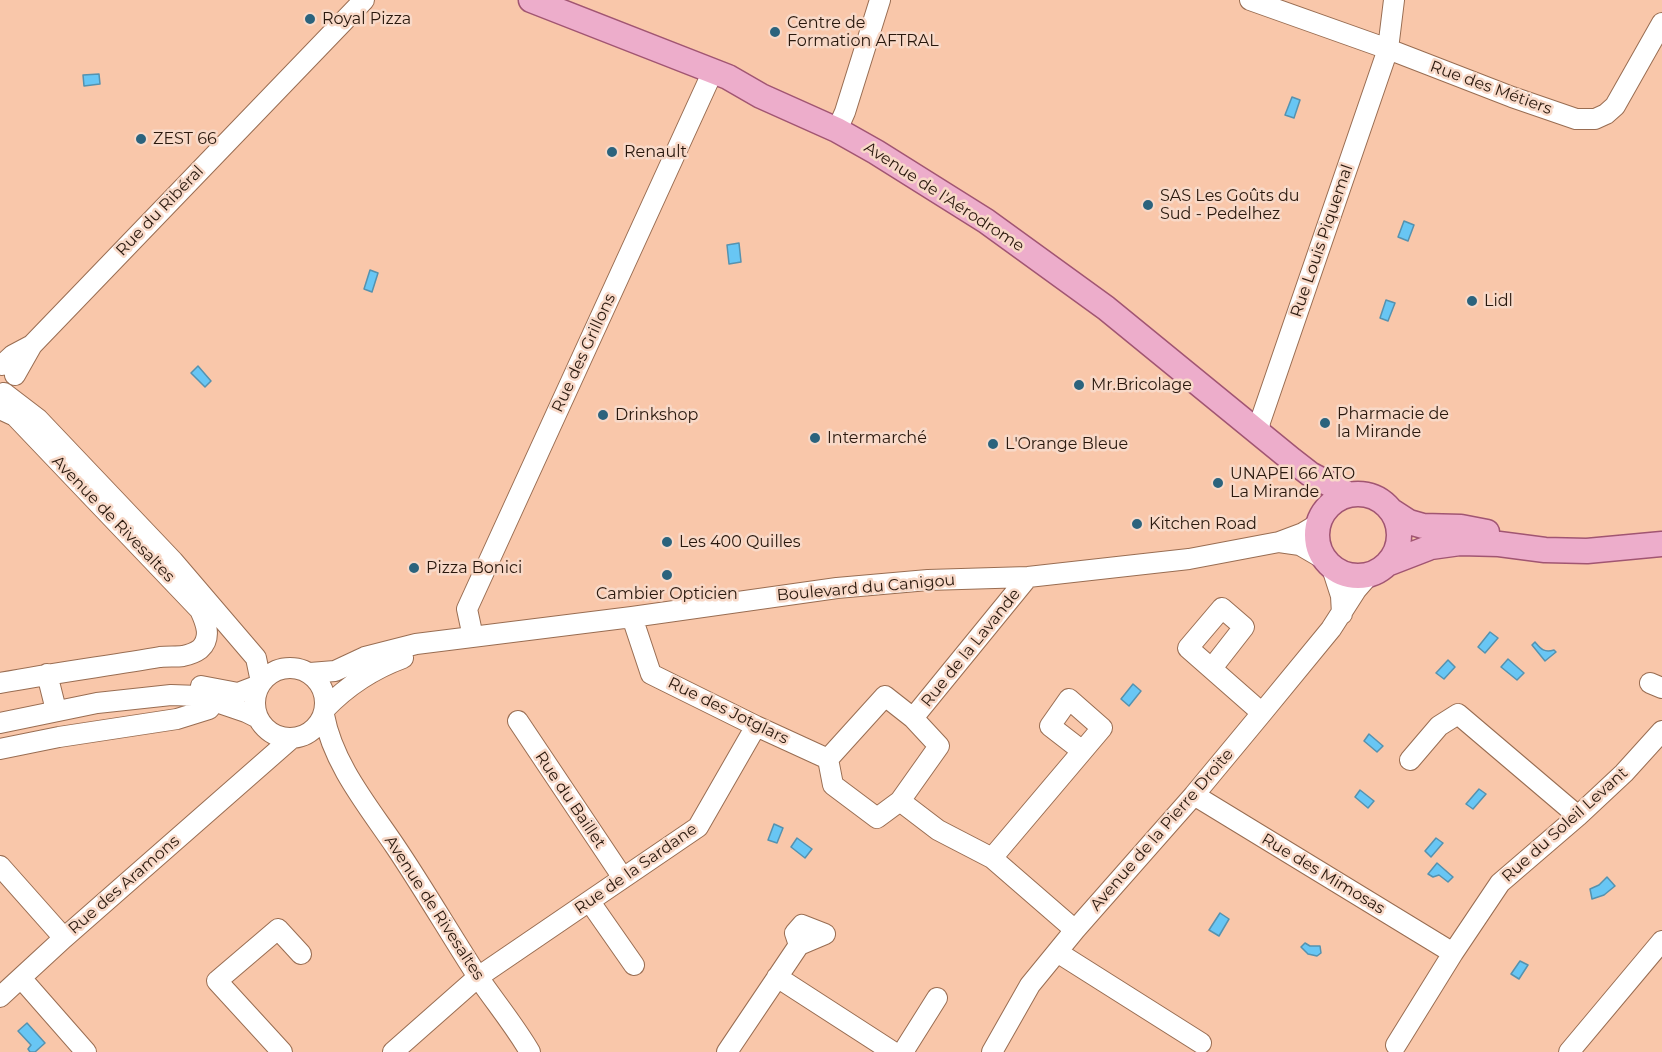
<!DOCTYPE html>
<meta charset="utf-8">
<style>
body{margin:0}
canvas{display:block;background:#f9c7aa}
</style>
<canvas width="1662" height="1052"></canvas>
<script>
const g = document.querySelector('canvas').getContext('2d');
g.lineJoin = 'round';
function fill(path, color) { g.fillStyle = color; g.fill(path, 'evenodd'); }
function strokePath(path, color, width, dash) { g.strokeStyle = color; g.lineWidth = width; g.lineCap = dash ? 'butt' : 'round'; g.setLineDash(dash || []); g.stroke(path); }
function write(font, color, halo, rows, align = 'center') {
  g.font = font + ' Montserrat,sans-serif'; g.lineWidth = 5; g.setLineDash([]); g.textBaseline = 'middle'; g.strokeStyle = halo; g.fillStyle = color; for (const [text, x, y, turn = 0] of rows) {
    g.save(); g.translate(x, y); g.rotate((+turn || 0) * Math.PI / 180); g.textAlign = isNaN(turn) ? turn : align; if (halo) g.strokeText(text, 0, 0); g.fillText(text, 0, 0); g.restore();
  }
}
const water = new Path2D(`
 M 99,74 L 100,84 L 84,86 L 83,75 Z
 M 1292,97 L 1300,100 L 1294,118 L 1285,115 Z
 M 1404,221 L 1414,225 L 1408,241 L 1398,237 Z
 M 739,243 L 741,262 L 729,264 L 727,245 Z
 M 370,270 L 378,273 L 372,292 L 364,289 Z
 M 1386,300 L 1395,303 L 1388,321 L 1380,318 Z
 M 198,366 L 211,381 L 205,387 L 191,373 Z
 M 1490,632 L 1498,638 L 1485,653 L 1478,647 Z
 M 1535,642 C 1541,649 1544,653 1554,650 L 1556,652 L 1545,661 L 1532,645 Z
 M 1508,659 L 1524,673 L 1517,680 L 1501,667 Z
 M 1448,660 L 1455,667 L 1444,679 L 1436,673 Z
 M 1133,684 L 1141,691 L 1129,706 L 1121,699 Z
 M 1369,734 L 1383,746 L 1377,752 L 1364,741 Z
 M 1479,789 L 1486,794 L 1473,809 L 1466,804 Z
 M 1360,790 L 1374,801 L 1368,808 L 1355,797 Z
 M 774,824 L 783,828 L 777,843 L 768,840 Z
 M 797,838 L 812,849 L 805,858 L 791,847 Z
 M 1436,838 L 1443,843 L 1431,857 L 1425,851 Z
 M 1437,863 L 1453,877 L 1448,882 L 1439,875 L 1433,877 L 1428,874 Z
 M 1607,877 L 1615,886 L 1604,895 L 1592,899 L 1590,889 L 1599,885 Z
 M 1220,913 L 1229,919 L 1219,936 L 1209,930 Z
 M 1305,943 L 1310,946 L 1320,946 L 1321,953 L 1317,956 L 1308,954 L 1301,947 Z
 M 1520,961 L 1528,965 L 1519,979 L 1511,974 Z
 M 27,1023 L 45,1043 L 35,1052 L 30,1052 L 28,1049 L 31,1045 L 18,1031 Z`);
fill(water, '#68c6f4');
strokePath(water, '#5592af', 1.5);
const minor = new Path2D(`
 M 1250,0 L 1388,49 L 1512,97 L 1576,119 L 1595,119 L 1606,114 L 1615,106 L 1662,23
 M 837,130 L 845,112 L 880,0
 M 2,365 L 13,355 L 30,346
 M 15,375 L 32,345 L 364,0
 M 4,393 L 38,419 L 173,561 L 256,658 L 261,682
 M 0,409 L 15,416 L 200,610 C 206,623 212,638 200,649 C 196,652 188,655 183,656 C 176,657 168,656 160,657 C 107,666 53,673 0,683
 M 1259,433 L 1260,422 L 1388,49 L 1394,0
 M 1279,542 L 1300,545 L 1324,559
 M 1332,568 L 1341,596 L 1342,614
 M 632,617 L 651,674 L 756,726 L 828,759
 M 473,637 L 467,609 L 713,71
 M255 703a35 35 0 1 1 70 0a35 35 0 1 1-70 0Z
 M 1212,668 L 1244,627 L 1222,608 L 1188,648 L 1262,713
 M 310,673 L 335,671 L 365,657 L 416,644 L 632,617 L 837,588 L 928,580 L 1028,577 L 1189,559 L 1279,542 L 1303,533 L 1318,524
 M 47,674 L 54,702
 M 1650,683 L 1662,688
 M 201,686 L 238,693 L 259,685
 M 885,696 L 913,718 L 939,746 L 900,801 L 877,818 L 833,785 L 828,759 Z
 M 325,709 C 347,686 373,669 403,658
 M 324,715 C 333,764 368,806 395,846 C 424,889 450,934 478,977 C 495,1002 515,1026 530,1052
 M 913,718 L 1028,577
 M 518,721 L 623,878
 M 0,723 L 97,703 L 171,695 L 199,696 L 246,712 L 258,718
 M 0,749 L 59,737 L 177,719 L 209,709 L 215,701
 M 1410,760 L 1439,726 L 1458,714 L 1578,816
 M 1194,795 L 1453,953
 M 900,801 L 938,830 L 992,858 L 1075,930
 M 992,858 L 1102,728 L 1069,699 L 1050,726 L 1081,750
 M 0,866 L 64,938
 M 590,902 L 634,965
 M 802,925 L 825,934 L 799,945 L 795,933 Z
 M 1057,952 L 1201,1043
 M 777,977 L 893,1052
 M 21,978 L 86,1052
 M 0,997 L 64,938 L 292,738
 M 1396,1045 L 1453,953 L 1500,883 L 1578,816 L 1624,773 L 1662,731
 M 282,1052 L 217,981 L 278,929 L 301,954
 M 393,1052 L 478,977 L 698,827 L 756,726
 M 727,1052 L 799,945
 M 903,1052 L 937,998
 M 992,1052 L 1030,985 L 1075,930 L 1194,795 L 1262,713 L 1331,629 L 1356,590 L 1370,574
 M 1569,1052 L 1662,941`);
const major = new Path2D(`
 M 531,0 L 728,77 L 761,96 L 837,130 L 876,152 L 986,221 L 1106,308 L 1292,460 L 1310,474 L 1348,494
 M1317 535a41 41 0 1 1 82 0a41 41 0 1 1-82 0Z
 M 1392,511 L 1409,522 L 1423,526 L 1461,527 L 1487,532
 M 1387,564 L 1431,547 L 1460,543 L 1499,544 L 1545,550 L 1587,551 L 1662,544`);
strokePath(minor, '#996d52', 22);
strokePath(major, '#a15572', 27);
strokePath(minor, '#fff', 20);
strokePath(major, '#edadcb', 24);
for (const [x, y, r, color] of [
 [310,19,6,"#2b637d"],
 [775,32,6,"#2b637d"],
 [141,139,6,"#2b637d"],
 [612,152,6,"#2b637d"],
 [1148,205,6,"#2b637d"],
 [1472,301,6,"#2b637d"],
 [1079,385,6,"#2b637d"],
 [603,415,6,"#2b637d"],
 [1325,423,6,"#2b637d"],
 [815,438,6,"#2b637d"],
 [993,444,6,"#2b637d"],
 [1218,483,6,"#2b637d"],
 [1137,524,6,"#2b637d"],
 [667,542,6,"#2b637d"],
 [414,568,6,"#2b637d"],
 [667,575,6,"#2b637d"]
]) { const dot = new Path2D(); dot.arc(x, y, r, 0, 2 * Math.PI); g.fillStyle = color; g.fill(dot); strokePath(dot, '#f8d9c8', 2); }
write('16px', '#29180d', '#f8d9c8', [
 ["Royal Pizza",322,19],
 ["Centre de",787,23],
 ["Formation AFTRAL",787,41],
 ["ZEST 66",153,139],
 ["Renault",624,152],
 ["SAS Les Goûts du",1160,196],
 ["Sud - Pedelhez",1160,214],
 ["Lidl",1484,301],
 ["Mr.Bricolage",1091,385],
 ["Pharmacie de",1337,414],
 ["la Mirande",1337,432],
 ["Drinkshop",615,415],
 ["Intermarché",827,438],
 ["L'Orange Bleue",1005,444],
 ["UNAPEI 66 ATO",1230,474],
 ["La Mirande",1230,492],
 ["Kitchen Road",1149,524],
 ["Les 400 Quilles",679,542],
 ["Pizza Bonici",426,568],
 ["Cambier Opticien",667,594,"center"]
], 'left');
write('16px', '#29180d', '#f8d9c8', [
 ["Rue des Métiers",1491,88,20],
 ["Avenue de l'Aérodrome",944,197,33],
 ["Rue du Ribéral",160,211,-46],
 ["Rue Louis Piquemal",1322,241,-71],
 ["Rue des Grillons",584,353,-65],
 ["Avenue de Rivesaltes",113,519,46],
 ["Boulevard du Canigou",866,588,-5],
 ["Rue de la Lavande",971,648,-51],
 ["Rue des Jotglars",728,711,26],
 ["Rue du Baillet",570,800,56],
 ["Rue du Soleil Levant",1565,825,-42],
 ["Avenue de la Pierre Droite",1162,830,-49],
 ["Rue de la Sardane",636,869,-35],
 ["Rue des Mimosas",1323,874,31],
 ["Rue des Aramons",124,885,-41],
 ["Avenue de Rivesaltes",434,908,57]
]);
</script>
